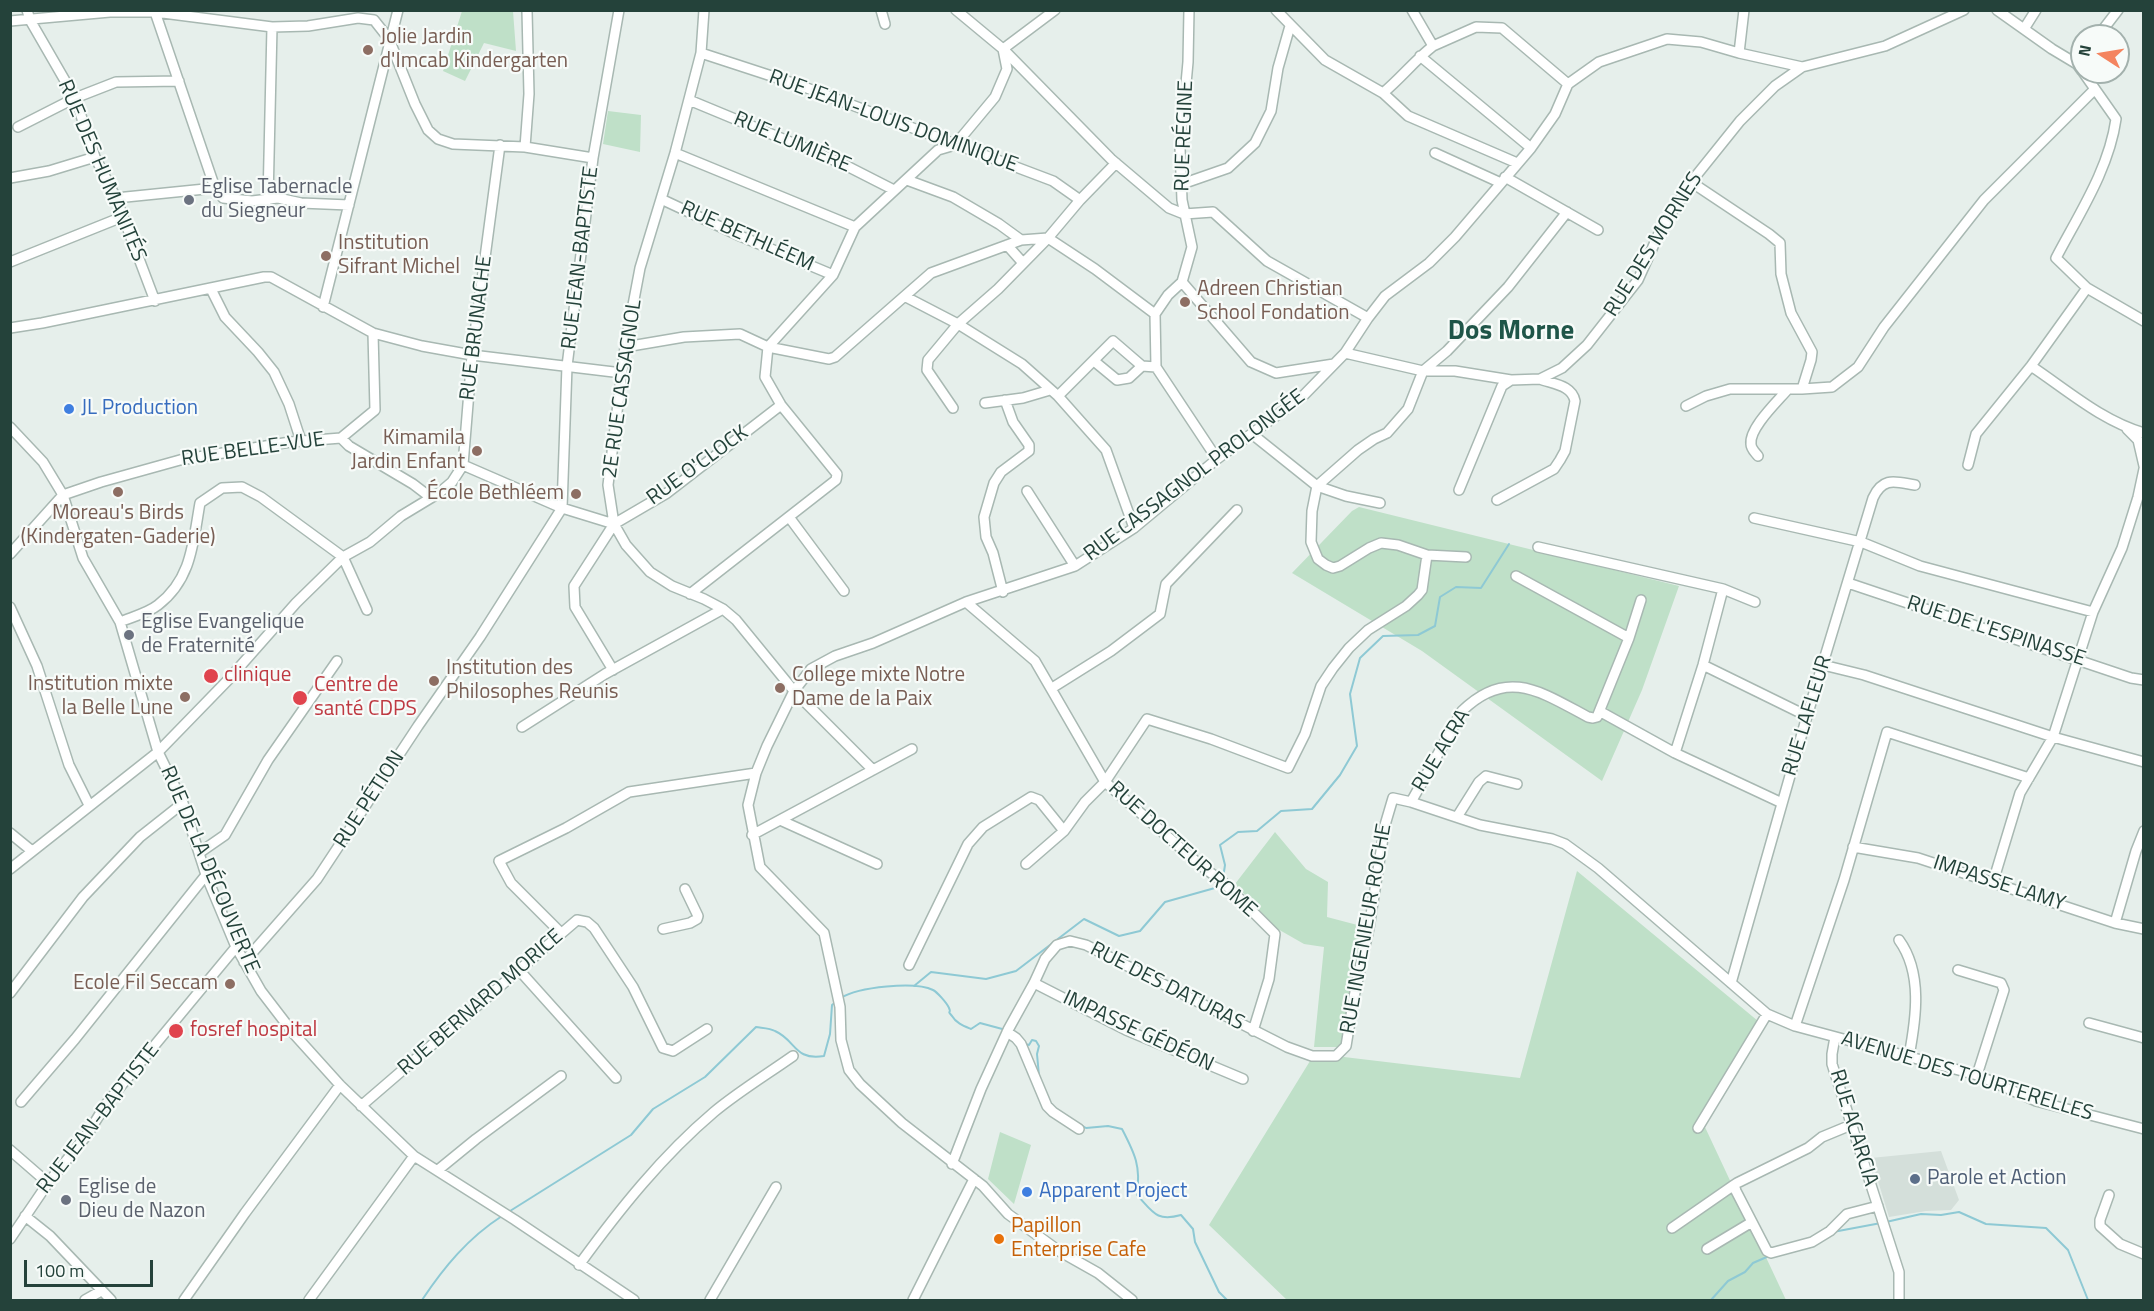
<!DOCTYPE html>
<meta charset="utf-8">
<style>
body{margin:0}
#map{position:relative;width:2154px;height:1311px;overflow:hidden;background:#e6efeb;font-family:"Titillium Web",sans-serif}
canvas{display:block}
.frame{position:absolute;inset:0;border:12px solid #24423a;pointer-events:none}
.north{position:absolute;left:2070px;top:24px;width:60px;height:60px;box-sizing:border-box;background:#f7fbf9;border:2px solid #a3b1ad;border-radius:50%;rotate:282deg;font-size:16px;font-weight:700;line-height:24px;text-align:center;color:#24423a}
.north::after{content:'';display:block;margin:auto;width:21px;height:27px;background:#f4845f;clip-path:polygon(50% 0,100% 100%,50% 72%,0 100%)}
.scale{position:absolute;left:24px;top:1260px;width:129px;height:27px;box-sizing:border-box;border:3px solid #24423a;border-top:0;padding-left:8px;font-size:18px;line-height:21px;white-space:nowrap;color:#24423a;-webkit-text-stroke:4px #f7fbf9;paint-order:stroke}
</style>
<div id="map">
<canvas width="2154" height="1311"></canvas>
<div class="frame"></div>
<div class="north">N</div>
<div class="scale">100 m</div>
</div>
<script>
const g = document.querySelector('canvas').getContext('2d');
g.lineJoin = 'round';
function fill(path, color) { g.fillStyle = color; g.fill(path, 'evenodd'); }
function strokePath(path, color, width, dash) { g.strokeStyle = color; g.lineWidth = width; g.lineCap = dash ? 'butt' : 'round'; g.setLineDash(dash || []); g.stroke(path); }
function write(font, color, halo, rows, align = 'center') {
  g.font = font + ' "Titillium Web",sans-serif'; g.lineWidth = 4.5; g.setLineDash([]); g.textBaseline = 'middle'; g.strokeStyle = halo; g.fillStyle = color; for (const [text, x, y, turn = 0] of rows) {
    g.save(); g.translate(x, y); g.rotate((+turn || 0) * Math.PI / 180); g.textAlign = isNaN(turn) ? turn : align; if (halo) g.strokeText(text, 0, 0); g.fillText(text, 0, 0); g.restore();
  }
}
fill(new Path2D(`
 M 1941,1151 L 1959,1200 L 1951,1210 L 1926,1211 L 1889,1217 L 1871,1158 Z`), '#d4dfda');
fill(new Path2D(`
 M 462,11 L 513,11 L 516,51 L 484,43 L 465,81 L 443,71 Z
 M 608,111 L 641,115 L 640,152 L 603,144 Z
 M 1359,507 L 1679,586 L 1642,690 L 1602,781 L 1422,651 L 1292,573 L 1352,511 Z
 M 1275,832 L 1306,869 L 1328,882 L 1327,917 L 1365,927 L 1343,1047 L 1314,1047 L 1324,947 L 1304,944 L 1276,928 L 1235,884 Z
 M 1577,871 L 1764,1026 L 1704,1125 L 1786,1300 L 1287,1300 L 1209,1225 L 1310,1061 L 1344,1057 L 1520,1078 Z
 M 1000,1132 L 1031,1145 L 1014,1204 L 988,1179 Z`), '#bfe0c8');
strokePath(new Path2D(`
 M 1223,878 L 1225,865 L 1220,845 L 1238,832 L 1257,831 L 1281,811 L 1312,809 L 1340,775 L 1357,746 L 1350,694 L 1360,658 L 1383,636 L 1418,635 L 1435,626 L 1440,597 L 1456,587 L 1481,588 L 1509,544
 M 914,986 L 931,972 L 986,979 L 1016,971 L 1084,919 L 1119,936 L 1140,931 L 1165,902 L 1222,886
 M 841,998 C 858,987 915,981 933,990 C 937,992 947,1003 949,1008 C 952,1015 946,1009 952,1016 C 956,1023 964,1026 971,1029 L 980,1023 L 1006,1030
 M 1025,1044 L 1029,1045 L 1032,1040 L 1036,1041 L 1039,1046 L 1037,1054 L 1039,1076
 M 1081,1125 L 1086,1128 L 1108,1126 L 1122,1129 C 1135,1154 1141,1166 1137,1195 C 1153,1212 1156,1222 1181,1215 L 1193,1229 L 1195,1242 L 1219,1292 L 1227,1300
 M 510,1211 L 631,1135 L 653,1109 L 705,1077 L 756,1027 C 762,1028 770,1028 775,1031 C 796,1040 794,1061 824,1056 L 830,1034 L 832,1005 L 837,1001
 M 1886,1222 L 1921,1214 L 1941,1215 L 1959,1212 L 1986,1224 L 2046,1228 L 2068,1250 L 2088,1300
 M 1833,1232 L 1881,1223
 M 422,1300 C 444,1267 468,1238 502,1216
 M 1711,1300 L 1728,1281 L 1745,1272 L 1753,1263 L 1769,1256`), '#8ec9d4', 2);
const minor = new Path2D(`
 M 27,10 L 30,20 L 75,98 L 95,157 L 116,198 L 155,301
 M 704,10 L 701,53 L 675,153 L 640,268 L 625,347 L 608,485 L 614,524 L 626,545 L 650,572 L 672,586 L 704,599 L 723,609 L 736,620 L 794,691 L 873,770
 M 881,10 L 885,24
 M 956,10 L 1003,49 L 1111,159 L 1169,208 L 1184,214 L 1213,212 L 1267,261 L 1368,318
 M 1189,10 L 1188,62 L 1180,148 L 1182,200 L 1192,247 L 1182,282 L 1251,362 L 1276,373 L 1334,364
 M 1276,10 L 1325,60 L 1383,93 C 1401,78 1415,60 1433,46
 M 1412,10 L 1433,46 L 1476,27 L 1502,28 L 1568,84
 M 1997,10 L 2052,49 L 2077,64 L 2082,71
 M 155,12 L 215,188 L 223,198 L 252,201 L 278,198 L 301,203 L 349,205
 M 10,21 L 110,12 L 155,12 L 272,27 L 308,26 L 358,18 L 374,20 L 389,39 L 415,104 L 428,130 L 438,139 L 453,144 L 525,147 L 593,158
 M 2024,29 L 2036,10
 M 2098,36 L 2118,10
 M 701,53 L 799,85 L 1053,181 L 1080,200
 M 1739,53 L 1744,10
 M 1420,56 L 1531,148
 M 2083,72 L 2116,119 C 2109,169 2079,214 2056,258 L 2087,288 L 2144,321
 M 1568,84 L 1599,62 L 1667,39 L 1701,42 L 1739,53 L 1802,67 L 1885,46 L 1964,10
 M 1383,93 L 1408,116 L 1517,163
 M 689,100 L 841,163 L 894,190
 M 18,127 L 75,98 L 116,82 L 179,81
 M 525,147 L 529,94 L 527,11
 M 675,153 L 855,227
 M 1435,153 L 1501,183
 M 1505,177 L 1598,230
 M 10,178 L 49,171 L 95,157
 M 907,180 L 953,197 L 999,224 L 1021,240
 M 1691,182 L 1769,234 L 1780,243 L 1781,274 L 1791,313 L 1812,352 L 1811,360 L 1802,389
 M 1182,184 L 1228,168 L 1255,143 L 1271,111 L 1278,68 L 1290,26
 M 116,198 L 215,188
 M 661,199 L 740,236 L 833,275
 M 268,200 L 272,27
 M 1048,238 L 1095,269 L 1155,314
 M 1007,245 L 1023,263
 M 10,262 L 122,217
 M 1182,282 L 1168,295 L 1155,314 L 1156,367 L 1217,459
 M 211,289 L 225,317 L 258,352 L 274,372 L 289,404 L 301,441
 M 906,297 L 958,324 L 1022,364 L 1058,396 L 1106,450 L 1134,528
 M 323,307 L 398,10
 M 10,328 L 42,323 L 264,277 L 271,277 L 373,333 L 422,346 L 472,355 L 622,373
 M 625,347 L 684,337 L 740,334 L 768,347 L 829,359 L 835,357 L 931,273 L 1021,240 L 1048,238
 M 1345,353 L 1423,371 L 1455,371 L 1511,380 L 1540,379 L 1562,368 L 1587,345 L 1638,280 L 1660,231 L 1691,182 L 1740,121 L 1775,86 L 1802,67
 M 1094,361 L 1117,380 L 1129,378 L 1142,366
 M 2031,366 C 2067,390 2102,421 2144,433
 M 1058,396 L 1113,341 L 1142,366 L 1156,367
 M 985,403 L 1023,398 L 1050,390
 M 1686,406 L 1706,396 L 1730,389 L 1802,389 L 1832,387 L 1858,367 L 1884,327 L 1984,200 L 2095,89
 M 953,408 L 927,370 L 928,360 L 958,324 L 998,289 L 1048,238 L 1080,200 L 1116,163
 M 10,427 L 43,462 L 63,495 L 83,558 L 120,622 L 158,752 L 183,803 L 206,875 L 236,947 L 261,991 L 294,1034 L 340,1085 L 414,1156 L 515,1220 L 634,1300
 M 2127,429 L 2138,440 L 2144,466
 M 1252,434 L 1317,486 L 1346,496 L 1380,503
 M 341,438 L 375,410 L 373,333
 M 1758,456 C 1755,452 1751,449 1751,444 C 1749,428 1778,401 1788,389
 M 463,465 L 562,508 L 614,524
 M 1968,465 L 1976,434 L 2031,366 L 2087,288
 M 1459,490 L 1502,386 L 1511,380
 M 1027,491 L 1075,566
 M 1497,500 L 1554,469 L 1560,460 L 1565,451 L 1575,401 C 1572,385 1553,384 1540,379
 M 789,517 L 844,591
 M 1754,518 L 1861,542 L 1920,566 L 2093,612
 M 1538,547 L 1723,589 L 1703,665 L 1675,753
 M 10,554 L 63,495 L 101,482 L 180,460 L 290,442 L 341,438 L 349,446 L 413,484 L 430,497
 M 1466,557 L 1427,555 L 1398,545 L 1381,543 L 1369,548 L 1340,566 L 1333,568 L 1326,565 L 1318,559 L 1311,542 L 1312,511 L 1317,486 L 1358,450 L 1374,439 L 1387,433 L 1408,409 L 1423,371 L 1447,351 L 1508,287 L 1567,212
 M 1516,576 L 1629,638
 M 1848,583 L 2131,678 L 2144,680
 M 1723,589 L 1755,602
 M 1003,592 L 993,553 L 986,537 L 984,517 L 994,483 L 1001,472 L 1029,451 L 1029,445 L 1013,422 L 1005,400
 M 690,594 L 836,480 L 837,474 L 781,405 L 765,377 L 768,347 L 833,275 L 855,227 L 938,150 L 955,145 L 995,97 L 1007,69 L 1003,49 L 1055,10
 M 966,602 L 1035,661 L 1105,782 L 1199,864 L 1223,882 L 1275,934 L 1269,979 L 1253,1031
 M 10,607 L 37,666 L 69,765 L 89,805
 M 120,622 C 132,617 148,613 158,605 C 192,579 193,542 200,503 L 222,488 L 242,487 L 261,497 L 343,557 L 367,610
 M 1703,665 L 1807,716
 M 1823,665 L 1864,675 L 2053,737 L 2144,762
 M 613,670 L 575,607 L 574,586 L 614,524 L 667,493 L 781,405
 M 1052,688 L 1111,651 L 1160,614 L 1166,584 L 1237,510
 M 1601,712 L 1675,753 L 1782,803
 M 522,727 L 605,674 L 723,609
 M 1411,802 L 1462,711 C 1507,667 1541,692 1588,717 L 1593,718 L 1597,717 L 1629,638 L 1641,600
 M 1457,817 L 1479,782 L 1486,776 L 1517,784
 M 780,820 L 877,864
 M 10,833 L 32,851
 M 752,835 L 912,749
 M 1853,847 L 1918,858 L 2115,923 L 2144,929
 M 199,853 L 225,835 L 268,760 L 337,661
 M 1026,864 L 1064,831 L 1085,802 L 1105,782 L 1147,719 L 1211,739 L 1288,768 L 1305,734 L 1321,686 L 1333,668 L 1349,648 L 1368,630 L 1406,606 L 1418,595 L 1422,590 L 1427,555
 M 10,869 L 158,752 L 228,680 L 296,603 L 343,557 L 370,542 L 401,516 L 439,493 L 452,482 L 463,465 L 472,355 L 500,145
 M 1993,882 L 2020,793 L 2053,737 L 2093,612 L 2122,548 L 2138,497 L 2144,469
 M 2115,923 L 2136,851 L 2144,831
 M 663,929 L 690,923 L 697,919 L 698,916 L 685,889
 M 561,933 L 511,883 L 499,861 L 566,828 L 629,792 L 756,773
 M 1899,940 C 1923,973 1916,1019 1909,1056
 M 244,962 L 317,879 L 418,726 L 480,637 L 562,508 L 567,366 L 593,158 L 619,10
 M 909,965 L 968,844 L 983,827 L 1031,797 L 1039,800 L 1064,831
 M 519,970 L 616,1078
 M 1958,970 L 2001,983 L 2004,990 L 1977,1075
 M 1034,983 L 1126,1030 L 1243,1079
 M 1731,983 L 1807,716 L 1873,498 C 1883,476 1896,482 1915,485
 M 10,993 L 83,897 L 140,837 L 183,803
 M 2089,1023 L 2144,1038
 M 1795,1026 L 1844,880 L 1887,732 L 2029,778
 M 1007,1032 L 1016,1038 L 1021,1044 L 1047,1106 L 1053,1112 L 1079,1129
 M 1835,1037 L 1832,1054 L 1832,1064 L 1899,1272 L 1899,1300
 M 21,1102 L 75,1039 L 206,875
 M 361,1106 L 577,920 L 587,922 L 594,928 L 633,987 L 663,1048 L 673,1051 L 707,1029
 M 1851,1125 L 1822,1137 L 1808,1148 L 1737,1183 L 1734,1185 L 1736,1191 L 1767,1251 L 1771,1253 L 1812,1242 L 1830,1231 L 1847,1214 L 1878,1206
 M 1698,1128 L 1767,1014
 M 10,1150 L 48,1183
 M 952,1164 L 981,1089 L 1008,1030 L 1034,983 L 1045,959 L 1057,945 L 1070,941 L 1086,945 L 1287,1047 L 1312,1056 L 1336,1056 L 1346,1046 L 1354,997 L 1369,928 L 1385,825 L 1393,798 L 1411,802 L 1480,825 L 1552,839 L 1565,844 L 1598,868 L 1767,1014 L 1795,1026 L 1977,1075 L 2036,1101 L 2144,1129
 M 438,1170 L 476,1139 L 561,1076
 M 2109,1195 L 2100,1220 L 2100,1226 L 2120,1244 L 2144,1254
 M 25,1216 L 50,1236 L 111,1300
 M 1672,1228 L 1734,1185
 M 10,1239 L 48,1183 L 87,1135 L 106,1104 L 236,947
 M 1707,1249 L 1752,1222
 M 579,1265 C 619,1210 662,1156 714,1112 C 738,1092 766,1075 793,1056
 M 85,1300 L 101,1291
 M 184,1300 L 245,1213 L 340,1085
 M 309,1300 L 414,1156
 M 710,1300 L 776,1187
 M 913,1300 L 974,1179
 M 1132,1300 L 1098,1273 L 1059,1251 L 1008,1214 L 983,1186 L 902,1123 L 860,1084 L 849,1070 L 841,1040 L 840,1007 L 824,933 L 760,867 L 748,805 L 756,773 L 767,746 L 794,691 L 811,669 L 835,656 L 873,643 L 966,602 L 1075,566 L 1134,528 L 1217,459 L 1302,397 L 1345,353 L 1368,318 L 1385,296 L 1429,263 L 1455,237 L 1531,148 L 1555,114 L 1568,84`);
strokePath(minor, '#a8b8b2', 12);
strokePath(minor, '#fff', 9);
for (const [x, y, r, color] of [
 [368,50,6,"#8d6e63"],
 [189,200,6,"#6b7280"],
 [326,256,6,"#8d6e63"],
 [1185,302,6,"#8d6e63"],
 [69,409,6,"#3f7fe0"],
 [477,451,6,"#8d6e63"],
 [118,492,6,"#8d6e63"],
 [576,494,6,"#8d6e63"],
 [129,635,6,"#6b7280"],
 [211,676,8,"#e0444e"],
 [434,681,6,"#8d6e63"],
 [780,688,6,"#8d6e63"],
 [185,697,6,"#8d6e63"],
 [300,698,8,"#e0444e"],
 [230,984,6,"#8d6e63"],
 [176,1031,8,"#e0444e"],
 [1915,1179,6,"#5c6f8a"],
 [1027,1192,6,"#3f7fe0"],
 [66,1200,6,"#6b7280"],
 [999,1239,6,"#e8710a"]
]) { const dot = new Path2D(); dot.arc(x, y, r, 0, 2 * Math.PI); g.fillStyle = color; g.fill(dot); strokePath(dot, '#f7fbf9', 2); }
write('21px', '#785e54', '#f7fbf9', [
 ["Jolie Jardin",380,38],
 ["d'Imcab Kindergarten",380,62],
 ["Institution",338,244],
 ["Sifrant Michel",338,268],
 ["Adreen Christian",1197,290],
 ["School Fondation",1197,314],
 ["Kimamila",465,439,"right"],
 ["Jardin Enfant",465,463,"right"],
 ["École Bethléem",564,494,"right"],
 ["Moreau's Birds",118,514,"center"],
 ["(Kindergaten-Gaderie)",118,538,"center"],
 ["Institution des",446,669],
 ["Philosophes Reunis",446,693],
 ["College mixte Notre",792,676],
 ["Dame de la Paix",792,700],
 ["Institution mixte",173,685,"right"],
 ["la Belle Lune",173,709,"right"],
 ["Ecole Fil Seccam",218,984,"right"]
], 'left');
write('21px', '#24423a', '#f7fbf9', [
 ["RUE JEAN-LOUIS DOMINIQUE",893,122,20],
 ["RUE RÉGINE",1185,136,-88],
 ["RUE LUMIÈRE",792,143,23],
 ["RUE DES HUMANITÉS",101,171,67],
 ["RUE BETHLÉEM",747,237,24],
 ["RUE DES MORNES",1654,245,-58],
 ["RUE JEAN-BAPTISTE",581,258,-83],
 ["RUE BRUNACHE",477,328,-83],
 ["2E RUE CASSAGNOL",623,389,-82],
 ["RUE BELLE-VUE",253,450,-8],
 ["RUE O'CLOCK",698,466,-36],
 ["RUE CASSAGNOL PROLONGÉE",1195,476,-37],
 ["RUE DE L'ESPINASSE",1996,632,18],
 ["RUE LAFLEUR",1808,716,-73],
 ["RUE ACRA",1442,751,-59],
 ["RUE PÉTION",370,800,-57],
 ["RUE DOCTEUR ROME",1182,850,42],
 ["RUE DE LA DÉCOUVERTE",209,870,67],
 ["IMPASSE LAMY",1999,884,18],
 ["RUE INGENIEUR ROCHE",1367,929,-80],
 ["RUE DES DATURAS",1167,987,27],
 ["RUE BERNARD MORICE",481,1003,-41],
 ["IMPASSE GÉDÉON",1138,1032,25],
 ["AVENUE DES TOURTERELLES",1967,1077,17],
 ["RUE JEAN-BAPTISTE",99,1119,-52],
 ["RUE ACARCIA",1853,1128,73]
]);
write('21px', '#5b616d', '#f7fbf9', [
 ["Eglise Tabernacle",201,188],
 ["du Siegneur",201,212],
 ["Eglise Evangelique",141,623],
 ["de Fraternité",141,647],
 ["Eglise de",78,1188],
 ["Dieu de Nazon",78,1212]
], 'left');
write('21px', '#366cbe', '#f7fbf9', [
 ["JL Production",81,409],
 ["Apparent Project",1039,1192]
], 'left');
write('21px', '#be3a42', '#f7fbf9', [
 ["clinique",224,676],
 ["Centre de",314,686],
 ["santé CDPS",314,710],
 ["fosref hospital",190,1031]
], 'left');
write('21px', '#4e5e75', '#f7fbf9', [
 ["Parole et Action",1927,1179]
], 'left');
write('21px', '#c56008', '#f7fbf9', [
 ["Papillon",1011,1227],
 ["Enterprise Cafe",1011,1251]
], 'left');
write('bold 27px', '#1f5548', '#f7fbf9', [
 ["Dos Morne",1511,332]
]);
</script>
